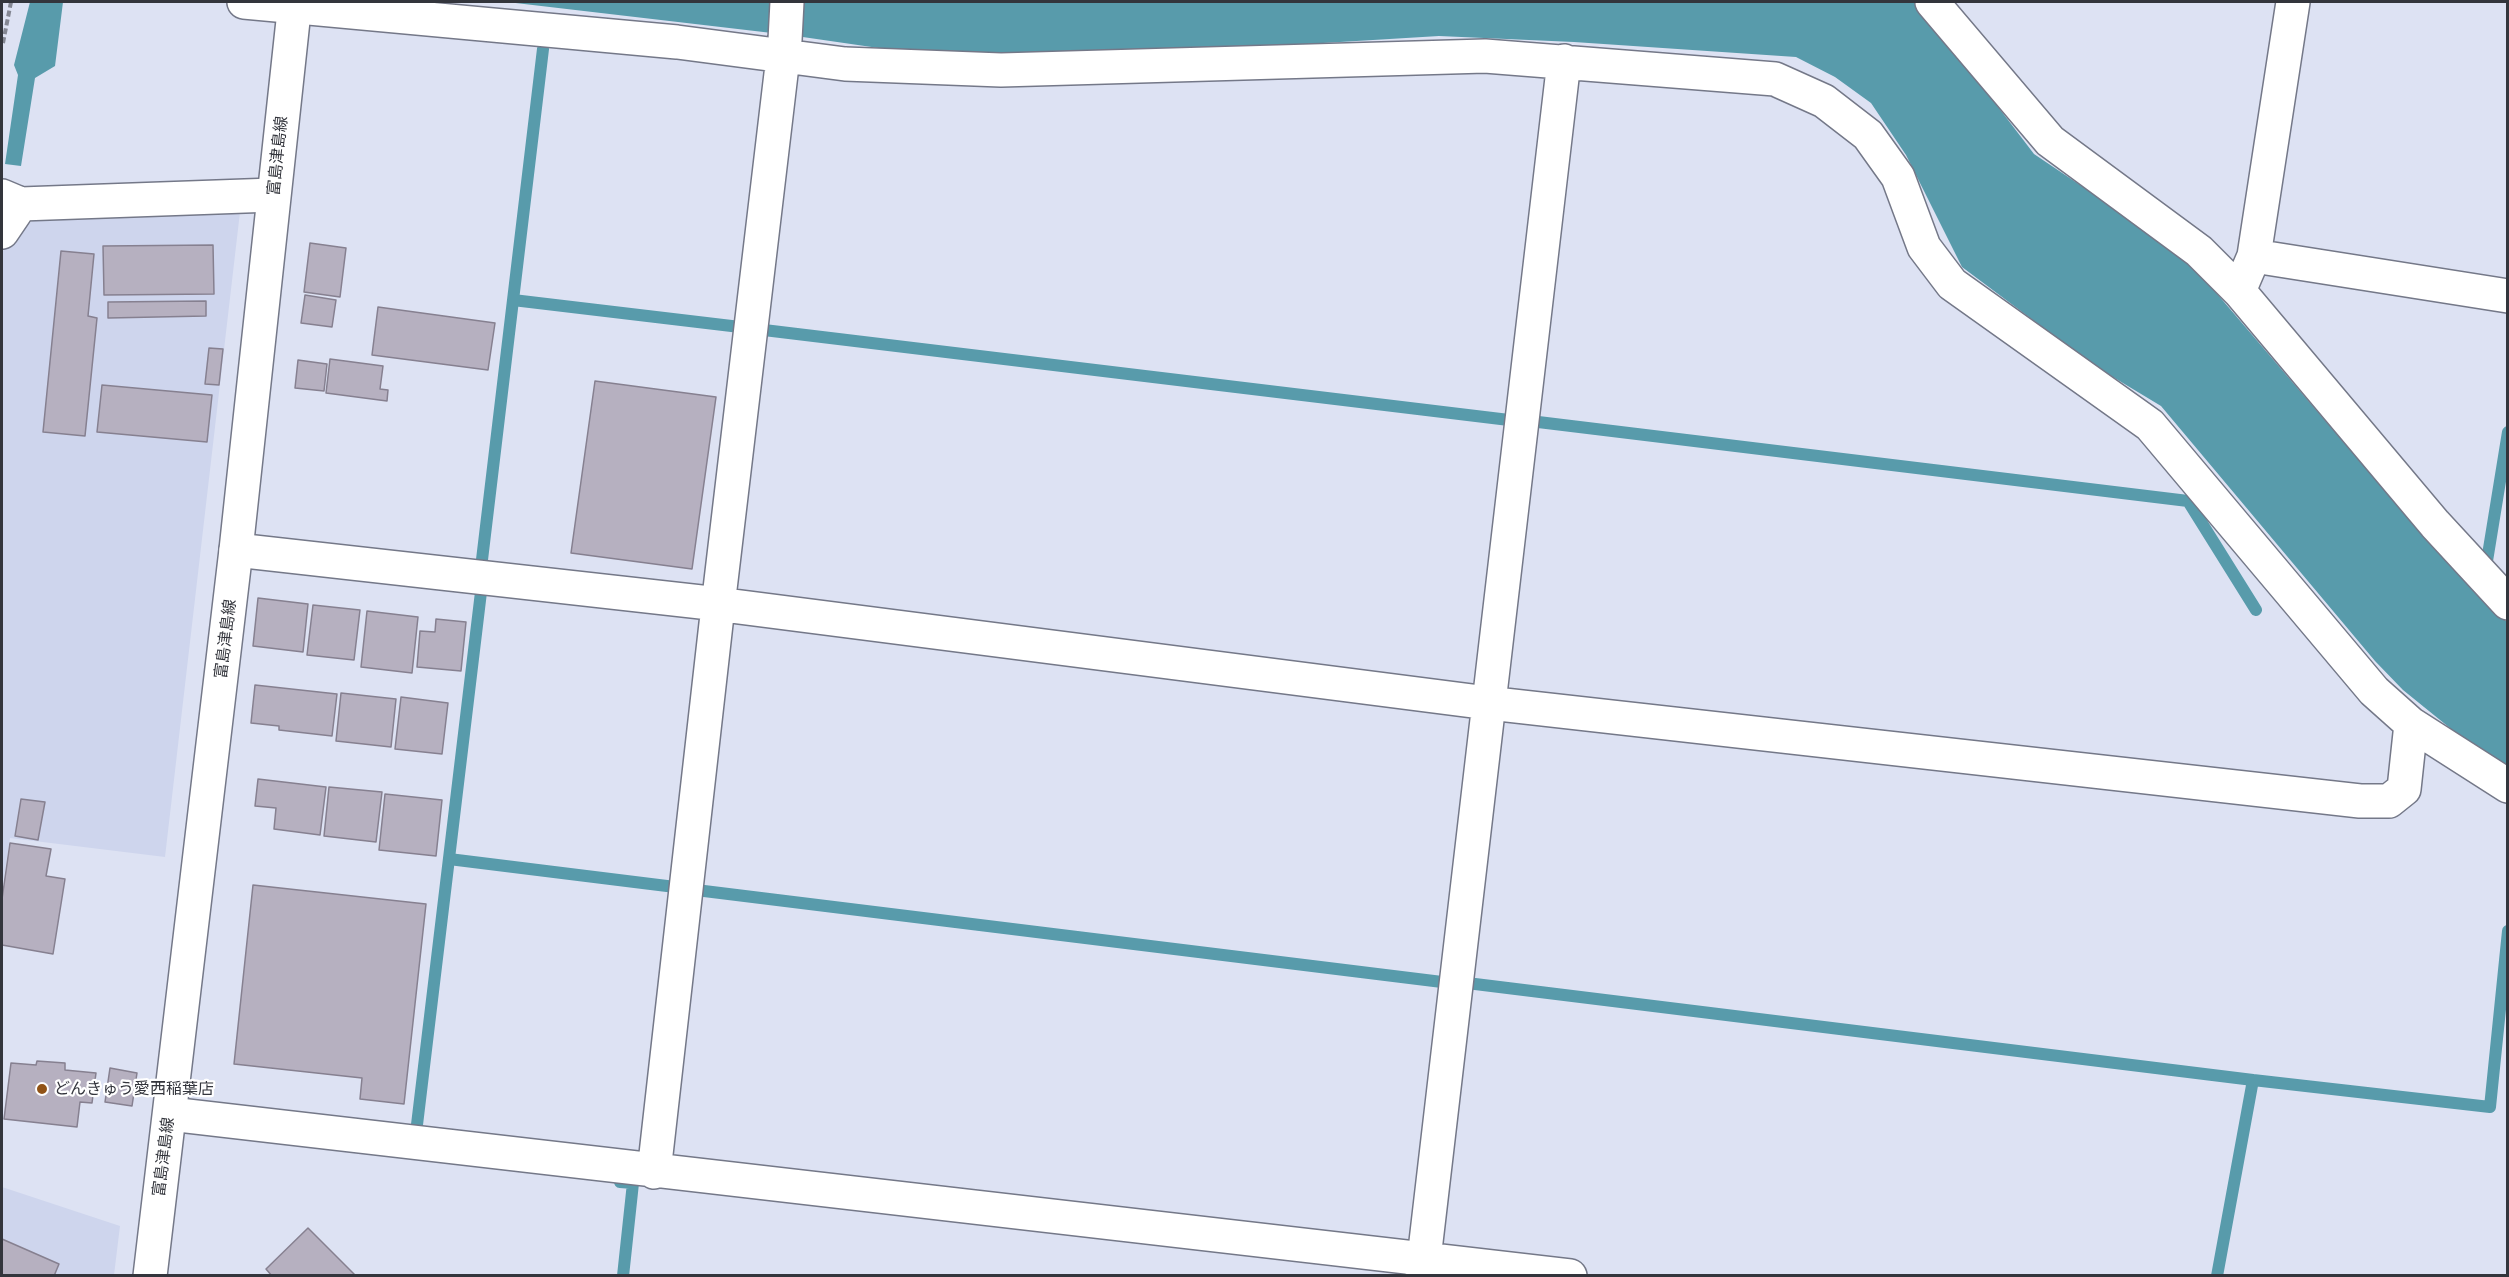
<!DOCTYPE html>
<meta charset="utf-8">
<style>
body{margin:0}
#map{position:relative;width:2509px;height:1277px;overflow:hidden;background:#dde2f3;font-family:Montserrat,sans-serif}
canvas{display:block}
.frame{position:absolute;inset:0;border:3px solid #33353c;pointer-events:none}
</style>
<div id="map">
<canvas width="2509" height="1277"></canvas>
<div class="frame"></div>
</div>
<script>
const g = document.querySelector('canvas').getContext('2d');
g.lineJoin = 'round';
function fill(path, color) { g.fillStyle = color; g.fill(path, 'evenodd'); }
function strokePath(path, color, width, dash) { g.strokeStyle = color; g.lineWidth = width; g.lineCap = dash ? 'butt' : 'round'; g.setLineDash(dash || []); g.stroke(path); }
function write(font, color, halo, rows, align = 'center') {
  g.font = font + ' Montserrat,"Noto Sans JP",sans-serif'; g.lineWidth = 4.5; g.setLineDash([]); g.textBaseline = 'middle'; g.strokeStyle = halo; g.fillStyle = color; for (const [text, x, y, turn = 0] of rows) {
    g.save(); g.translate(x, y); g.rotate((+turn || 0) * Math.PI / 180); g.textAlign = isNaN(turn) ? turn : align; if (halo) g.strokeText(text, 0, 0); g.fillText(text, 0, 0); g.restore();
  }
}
fill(new Path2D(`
 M 240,212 L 165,857 L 10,838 L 2,889 L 2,252 L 34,219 Z
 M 2,1187 L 120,1226 L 114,1275 L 2,1276 Z`), '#ced5ed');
fill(new Path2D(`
 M 30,2 L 63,2 L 55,66 L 35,78 L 21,166 L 5,164 L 18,75 L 14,65 Z
 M 507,2 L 1918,2 L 2034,154 L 2184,255 L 2398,506 L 2481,598 L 2507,622 L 2507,765 L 2466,741 L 2403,690 L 2375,661 L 2161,406 L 2093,365 L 1962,267 L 1906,155 L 1871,103 L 1835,77 L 1796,57 L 1574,42 L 1439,36 L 1175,52 L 906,52 L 789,35 Z`), '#589bab');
strokePath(new Path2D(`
 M 513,300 L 740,327
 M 764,330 L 1509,420
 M 1530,421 L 2188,501 L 2256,610
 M 2486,567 L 2508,432
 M 481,568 L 543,49
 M 449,859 L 675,887
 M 696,890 L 1442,982
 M 1467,983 L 2253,1080
 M 416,1133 L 481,592
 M 620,1182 L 633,1183 L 623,1276
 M 2217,1276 L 2253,1080 L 2490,1107 L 2508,931`), '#589bab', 12);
const building = new Path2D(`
 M 310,243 L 346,248 L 340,297 L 304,292 Z
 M 213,245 L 214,294 L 104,295 L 103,246 Z
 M 61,251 L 94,254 L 88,316 L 97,318 L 85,436 L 43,432 Z
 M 305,295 L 336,300 L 332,327 L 301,323 Z
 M 206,301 L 206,316 L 108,318 L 108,302 Z
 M 378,307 L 495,323 L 488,370 L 372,355 Z
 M 209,348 L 223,349 L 219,385 L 205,384 Z
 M 330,359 L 383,366 L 380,389 L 388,390 L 387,401 L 326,393 Z
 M 298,360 L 327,364 L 324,391 L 295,388 Z
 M 595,381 L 716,397 L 692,569 L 571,553 Z
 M 102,385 L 212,395 L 207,442 L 97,432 Z
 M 258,598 L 308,604 L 303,652 L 253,646 Z
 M 313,605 L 360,610 L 354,660 L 307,655 Z
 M 367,611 L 418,617 L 412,673 L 361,667 Z
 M 436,619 L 466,622 L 461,671 L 417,667 L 420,631 L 435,632 Z
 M 255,685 L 337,694 L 332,736 L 279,730 L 279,726 L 251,723 Z
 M 341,693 L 396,699 L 391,747 L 336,741 Z
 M 401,697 L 448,703 L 442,754 L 395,749 Z
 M 258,779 L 326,787 L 320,835 L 274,829 L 276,808 L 255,806 Z
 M 329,787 L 382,792 L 376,842 L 324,836 Z
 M 385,794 L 442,800 L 436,856 L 379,850 Z
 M 21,799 L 45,802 L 38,840 L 15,836 Z
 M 10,843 L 51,849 L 46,876 L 65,879 L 53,954 L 2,945 L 2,899 Z
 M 253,885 L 426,904 L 404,1104 L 360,1099 L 362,1078 L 234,1064 Z
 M 37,1061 L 65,1063 L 65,1070 L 96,1073 L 92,1103 L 80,1102 L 77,1127 L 4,1119 L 11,1063 L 36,1065 Z
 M 110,1068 L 137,1073 L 132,1106 L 105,1102 Z
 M 308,1228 L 356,1276 L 272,1276 L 266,1269 Z
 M 2,1239 L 59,1264 L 54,1276 L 2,1276 Z`);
fill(building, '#b6b0c0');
strokePath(building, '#868090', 1.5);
const minor = new Path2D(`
 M 1932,2 L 2050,141 L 2199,251 L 2239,291 L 2254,256
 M 2293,2 L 2254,256 L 2508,296
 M 2,196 L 21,204 L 273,195
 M 2,232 L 21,204
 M 2239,291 L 2435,524 L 2508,603
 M 236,550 L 701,602 L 1488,703 L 2360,801 L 2389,801 L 2404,789 L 2411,724 L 2374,691 L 2150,425 L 1952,284 L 1924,247 L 1898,177 L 1868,135 L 1824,101 L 1775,79 L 1485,56 L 1001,70 L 845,64 L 677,42 L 244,2
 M 2411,724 L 2508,786
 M 170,1114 L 1570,1276
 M 654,1172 L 718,606 L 785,40 L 787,2
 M 1422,1276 L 1564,61`);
const major = new Path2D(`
 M 150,1276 L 236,550 L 295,2`);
strokePath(minor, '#747888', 36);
strokePath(major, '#747888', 36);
strokePath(new Path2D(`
 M 3,43 L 11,2`), '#848793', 4, [6, 3]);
strokePath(minor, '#fff', 33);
strokePath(major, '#fff', 33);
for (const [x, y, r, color] of [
 [42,1089,6,"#915316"]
]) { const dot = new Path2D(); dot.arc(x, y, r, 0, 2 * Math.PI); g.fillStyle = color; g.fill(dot); strokePath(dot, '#fff', 2); }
write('16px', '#33353c', '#fff', [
 ["富島津島線",278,156,-84],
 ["富島津島線",226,639,-83],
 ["富島津島線",164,1157,-83]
]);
write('16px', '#33353c', '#fff', [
 ["どんきゅう愛西稲葉店",54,1089]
], 'left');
</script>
